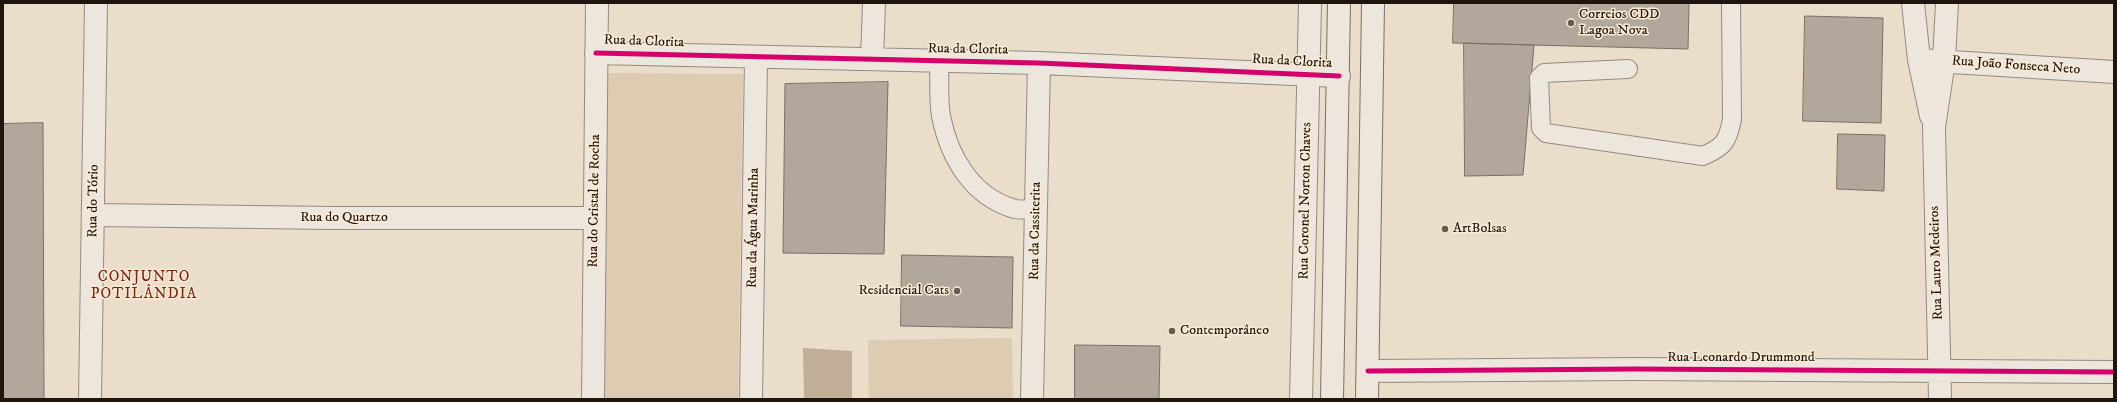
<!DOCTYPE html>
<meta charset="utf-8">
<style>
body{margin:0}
#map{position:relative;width:2117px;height:402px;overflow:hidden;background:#eaddca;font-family:"IM FELL DW Pica",serif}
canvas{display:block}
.frame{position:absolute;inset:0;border:4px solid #1e150e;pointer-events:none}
</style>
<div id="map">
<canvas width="2117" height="402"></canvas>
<div class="frame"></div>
</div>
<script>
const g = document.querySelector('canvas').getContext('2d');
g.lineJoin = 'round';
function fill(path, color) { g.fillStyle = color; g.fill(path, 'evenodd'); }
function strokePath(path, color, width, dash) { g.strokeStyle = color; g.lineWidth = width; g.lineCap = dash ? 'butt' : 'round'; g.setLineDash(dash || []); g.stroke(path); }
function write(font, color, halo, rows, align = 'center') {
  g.font = font + ' "IM FELL DW Pica",serif'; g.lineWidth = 3; g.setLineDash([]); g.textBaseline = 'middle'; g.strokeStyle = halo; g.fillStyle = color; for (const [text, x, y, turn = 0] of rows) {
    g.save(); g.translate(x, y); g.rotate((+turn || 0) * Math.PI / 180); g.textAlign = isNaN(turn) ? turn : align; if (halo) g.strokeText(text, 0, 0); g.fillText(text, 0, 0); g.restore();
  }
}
fill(new Path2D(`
 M 607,73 L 743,74 L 738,399 L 602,399 Z
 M 1012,338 L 1013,399 L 869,399 L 868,340 Z`), '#ddcbb2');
fill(new Path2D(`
 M 803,348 L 852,351 L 852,399 L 804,399 Z`), '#c0ae97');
const building = new Path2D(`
 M 1454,3 L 1689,3 L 1688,49 L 1453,43 Z
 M 1805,16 L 1883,18 L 1881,123 L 1803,121 Z
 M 1464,43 L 1534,45 L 1523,175 L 1465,176 Z
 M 888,82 L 884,254 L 783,253 L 785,84 Z
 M 43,123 L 44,399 L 3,399 L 3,124 Z
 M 1838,134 L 1885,135 L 1884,191 L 1837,189 Z
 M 902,255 L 1013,257 L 1012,328 L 901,326 Z
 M 1075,345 L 1160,346 L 1159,399 L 1075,399 Z`);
fill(building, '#b1a89b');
strokePath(building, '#777065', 1);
const service = new Path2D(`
 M 939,61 C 940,79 938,99 941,116 C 949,157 972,197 1015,209 C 1021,210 1029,209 1036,209
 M 1628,69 L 1544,73 L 1539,78 L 1541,128 L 1546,133 L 1703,156 C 1724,147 1728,141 1732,119 L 1731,3`);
const minor = new Path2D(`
 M 1913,3 L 1919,60 L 1931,116
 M 596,53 L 1039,63 L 1339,76
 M 872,59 L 874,3
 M 1919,60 L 2114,72
 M 94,215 L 334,218 L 595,218
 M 1368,371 L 1635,369 L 2114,372
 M 90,399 L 96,3
 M 593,399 L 597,3
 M 751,399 L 756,57
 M 1032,399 L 1039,63
 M 1301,399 L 1310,3
 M 1940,399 L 1934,127 L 1944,61 L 1947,3`);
const secondary = new Path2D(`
 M 1332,399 L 1339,3
 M 1367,399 L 1373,3`);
strokePath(service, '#938a7f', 20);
strokePath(minor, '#938a7f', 24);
strokePath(secondary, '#777065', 24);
strokePath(service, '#ede6dd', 18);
strokePath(minor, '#ede6dd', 22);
strokePath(secondary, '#ede6dd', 22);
strokePath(new Path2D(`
 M 596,53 L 1039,63 L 1339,76
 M 1368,371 L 1635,369 L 2114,372`), '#d6006c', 5);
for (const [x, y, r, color] of [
 [1571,23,4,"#655b50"],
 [1445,229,4,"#655b50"],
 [957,291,4,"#655b50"],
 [1172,331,4,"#655b50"]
]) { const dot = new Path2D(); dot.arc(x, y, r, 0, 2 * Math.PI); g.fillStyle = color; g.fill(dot); strokePath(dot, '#faead3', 1.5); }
write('14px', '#1e150e', '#faead3', [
 ["Correios CDD",1579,15],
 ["Lagoa Nova",1579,31],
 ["ArtBolsas",1453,229],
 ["Residencial Cats",949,291,"right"],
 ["Contemporâneo",1180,331]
], 'left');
write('14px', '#1e150e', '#faead3', [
 ["Rua da Clorita",644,42,2],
 ["Rua da Clorita",968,50,1],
 ["Rua da Clorita",1292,62,3],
 ["Rua João Fonseca Neto",2016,66,4],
 ["Rua do Tório",94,201,-89],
 ["Rua do Cristal de Rocha",595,201,-89],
 ["Rua Coronel Norton Chaves",1306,201,-89],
 ["Rua do Quartzo",344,218],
 ["Rua da Água Marinha",754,228,-89],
 ["Rua da Cassiterita",1036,231,-89],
 ["Rua Lauro Medeiros",1937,263,-92],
 ["Rua Leonardo Drummond",1741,358]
]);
g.letterSpacing = '1px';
write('15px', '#7a1f14', '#faead3', [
 ["CONJUNTO",144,278],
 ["POTILÂNDIA",144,295]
]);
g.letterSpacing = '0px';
</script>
